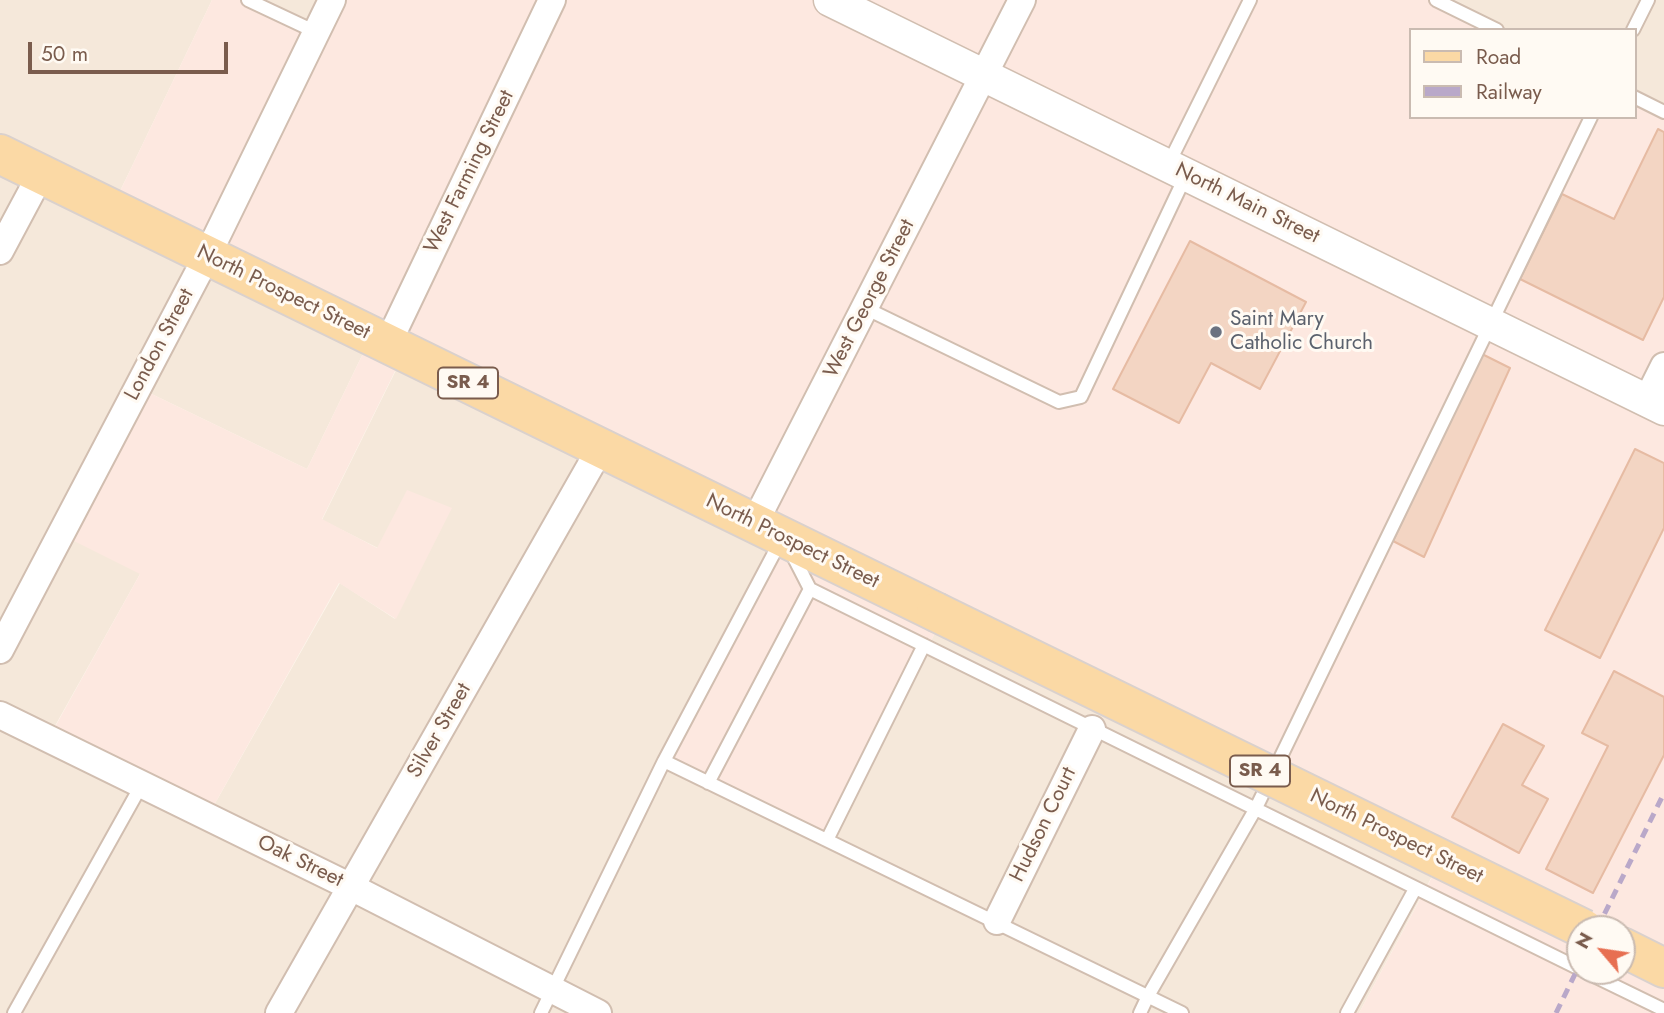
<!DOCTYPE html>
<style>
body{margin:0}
#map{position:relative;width:1664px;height:1013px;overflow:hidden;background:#fdf6ec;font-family:Jost,sans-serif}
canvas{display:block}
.legend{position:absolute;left:1409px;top:28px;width:228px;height:91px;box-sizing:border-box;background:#fffaf3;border:2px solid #cabbb1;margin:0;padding:9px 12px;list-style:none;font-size:21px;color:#7a5c4d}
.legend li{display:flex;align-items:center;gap:14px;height:35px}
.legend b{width:35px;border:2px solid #cabbb1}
.north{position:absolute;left:1566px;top:915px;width:70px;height:70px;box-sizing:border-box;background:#fffaf3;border:2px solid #cabbb1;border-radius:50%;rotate:299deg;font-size:19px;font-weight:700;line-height:28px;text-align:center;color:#7a5c4d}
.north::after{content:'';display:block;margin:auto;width:24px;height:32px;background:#e76f51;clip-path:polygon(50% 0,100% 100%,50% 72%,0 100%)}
.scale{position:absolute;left:28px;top:42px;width:200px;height:32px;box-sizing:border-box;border:4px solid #7a5c4d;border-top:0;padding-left:9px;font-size:21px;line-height:24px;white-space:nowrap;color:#7a5c4d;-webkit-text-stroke:5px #fffaf3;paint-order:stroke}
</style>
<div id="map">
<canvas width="1664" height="1013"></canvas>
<ul class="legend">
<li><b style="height:9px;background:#fbd9a5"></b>Road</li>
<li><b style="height:9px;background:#b9a8c9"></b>Railway</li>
</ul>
<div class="north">N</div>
<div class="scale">50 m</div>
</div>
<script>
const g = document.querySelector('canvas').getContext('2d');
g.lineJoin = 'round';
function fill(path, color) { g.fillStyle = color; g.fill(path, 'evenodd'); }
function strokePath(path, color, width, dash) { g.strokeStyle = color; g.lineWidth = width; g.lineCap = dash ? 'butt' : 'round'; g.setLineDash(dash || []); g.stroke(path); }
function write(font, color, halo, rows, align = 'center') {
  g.font = font + ' Jost,sans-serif'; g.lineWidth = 6; g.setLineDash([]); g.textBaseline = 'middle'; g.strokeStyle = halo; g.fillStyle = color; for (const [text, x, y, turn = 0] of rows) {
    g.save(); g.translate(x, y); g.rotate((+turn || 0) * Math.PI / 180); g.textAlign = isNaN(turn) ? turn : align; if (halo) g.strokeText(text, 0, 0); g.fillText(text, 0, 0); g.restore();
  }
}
fill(new Path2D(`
 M 0,0 L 212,0 L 109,214 L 370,339 L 307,469 L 133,385 L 140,574 L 46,742 L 209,814 L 340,583 L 395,619 L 378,548 L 322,520 L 403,356 L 783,536 L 828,845 L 941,621 L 1438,865 L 1359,1013 L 0,1013 Z
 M 254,0 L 334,0 L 319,31 Z
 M 1428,0 L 1664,0 L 1664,117 L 1634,102 L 1634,30 L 1488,30 Z`), '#f5e8da');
fill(new Path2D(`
 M 212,0 L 254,0 L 319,31 L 334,0 L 1428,0 L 1488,30 L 1410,30 L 1410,117 L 1634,117 L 1634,102 L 1664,117 L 1664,1013 L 1359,1013 L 1438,866 L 941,621 L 828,845 L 668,762 L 782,536 L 402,357 L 322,519 L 377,548 L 407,490 L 452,508 L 396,619 L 339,583 L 209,814 L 46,743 L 140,574 L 58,533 L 133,385 L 307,469 L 370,339 L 109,214 ZM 1580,929 L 1622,929 L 1622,971 L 1580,971 Z`), '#fde8e0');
const building = new Path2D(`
 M 1658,129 L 1664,132 L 1664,297 L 1643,340 L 1520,279 L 1562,194 L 1614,219 Z
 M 1190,241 L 1306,302 L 1260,389 L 1211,363 L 1179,423 L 1113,389 Z
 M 1482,354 L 1510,368 L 1424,557 L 1393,541 Z
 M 1635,449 L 1664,463 L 1664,528 L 1600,658 L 1545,630 Z
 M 1614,671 L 1664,697 L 1664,755 L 1593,893 L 1546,869 L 1608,746 L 1582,733 Z
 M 1503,724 L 1544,746 L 1522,785 L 1548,799 L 1519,853 L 1452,817 Z`);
fill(building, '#f3d5c3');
strokePath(building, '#e6bba3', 2);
const service = new Path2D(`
 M 248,0 L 316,32
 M 1436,0 L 1497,30
 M 1633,30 L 1648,0
 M 1634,97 L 1664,112
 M 1168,165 L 1250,0
 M 865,308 L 1059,402 L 1081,397 L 1186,175
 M 781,540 L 664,761 L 1182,1013
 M 791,552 L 810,589 L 1580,969
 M 708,783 L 810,589
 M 827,840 L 924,645
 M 1584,971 L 1664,1010
 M 14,1013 L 142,784
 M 541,1013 L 664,761
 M 1140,1013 L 1148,996 L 1256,808 L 1591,117
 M 1347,1013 L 1415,889`);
const minor = new Path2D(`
 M 0,251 L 41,174
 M 388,343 L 552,0
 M 1647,400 L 1664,366
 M 755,522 L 1022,0
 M 0,650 L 207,256 L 332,0
 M 0,715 L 351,887 L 598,1013
 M 997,921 L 1092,729
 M 279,1013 L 600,449`);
const tertiary = new Path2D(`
 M 830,0 L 1664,409`);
const primary = new Path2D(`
 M 0,154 L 936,612
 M 1622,947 L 1664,968`);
strokePath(service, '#d1beb0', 16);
strokePath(minor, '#d1beb0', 30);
strokePath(tertiary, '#d1beb0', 35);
strokePath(primary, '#dad1cd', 42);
strokePath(service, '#fff', 12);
strokePath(minor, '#fff', 26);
strokePath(tertiary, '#fff', 32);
strokePath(primary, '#fbd9a5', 38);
strokePath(new Path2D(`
 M 1597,929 L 1664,793
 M 1556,1013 L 1580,964`), '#b9a8c9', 5, [10, 7]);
const primaryBridge = new Path2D(`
 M 936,612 L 1584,929`);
strokePath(primaryBridge, '#dad1cd', 42, []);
strokePath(primaryBridge, '#fbd9a5', 38);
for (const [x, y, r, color] of [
 [1216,332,7,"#6b7280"]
]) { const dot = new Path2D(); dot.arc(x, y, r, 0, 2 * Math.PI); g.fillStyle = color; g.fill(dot); strokePath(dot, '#fffaf3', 2.5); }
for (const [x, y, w] of [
 [468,383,60],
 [1260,771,60]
]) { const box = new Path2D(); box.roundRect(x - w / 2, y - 15.5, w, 31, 5); g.fillStyle = '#fffaf3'; g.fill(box); strokePath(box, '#7a5c4d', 2); }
write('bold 19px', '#7a5c4d', null, [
 ["SR 4",468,383],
 ["SR 4",1260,771]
]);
write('21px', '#7a5c4d', '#fffaf3', [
 ["West Farming Street",470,172,-64],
 ["North Main Street",1247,204,26],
 ["North Prospect Street",283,293,26],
 ["West George Street",870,299,-63],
 ["London Street",160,345,-62],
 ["North Prospect Street",792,542,26],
 ["Silver Street",440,731,-60],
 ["Hudson Court",1044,825,-64],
 ["North Prospect Street",1396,837,26],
 ["Oak Street",300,862,26]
]);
write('21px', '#5b616d', '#fffaf3', [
 ["Saint Mary",1230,320],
 ["Catholic Church",1230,344]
], 'left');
</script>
